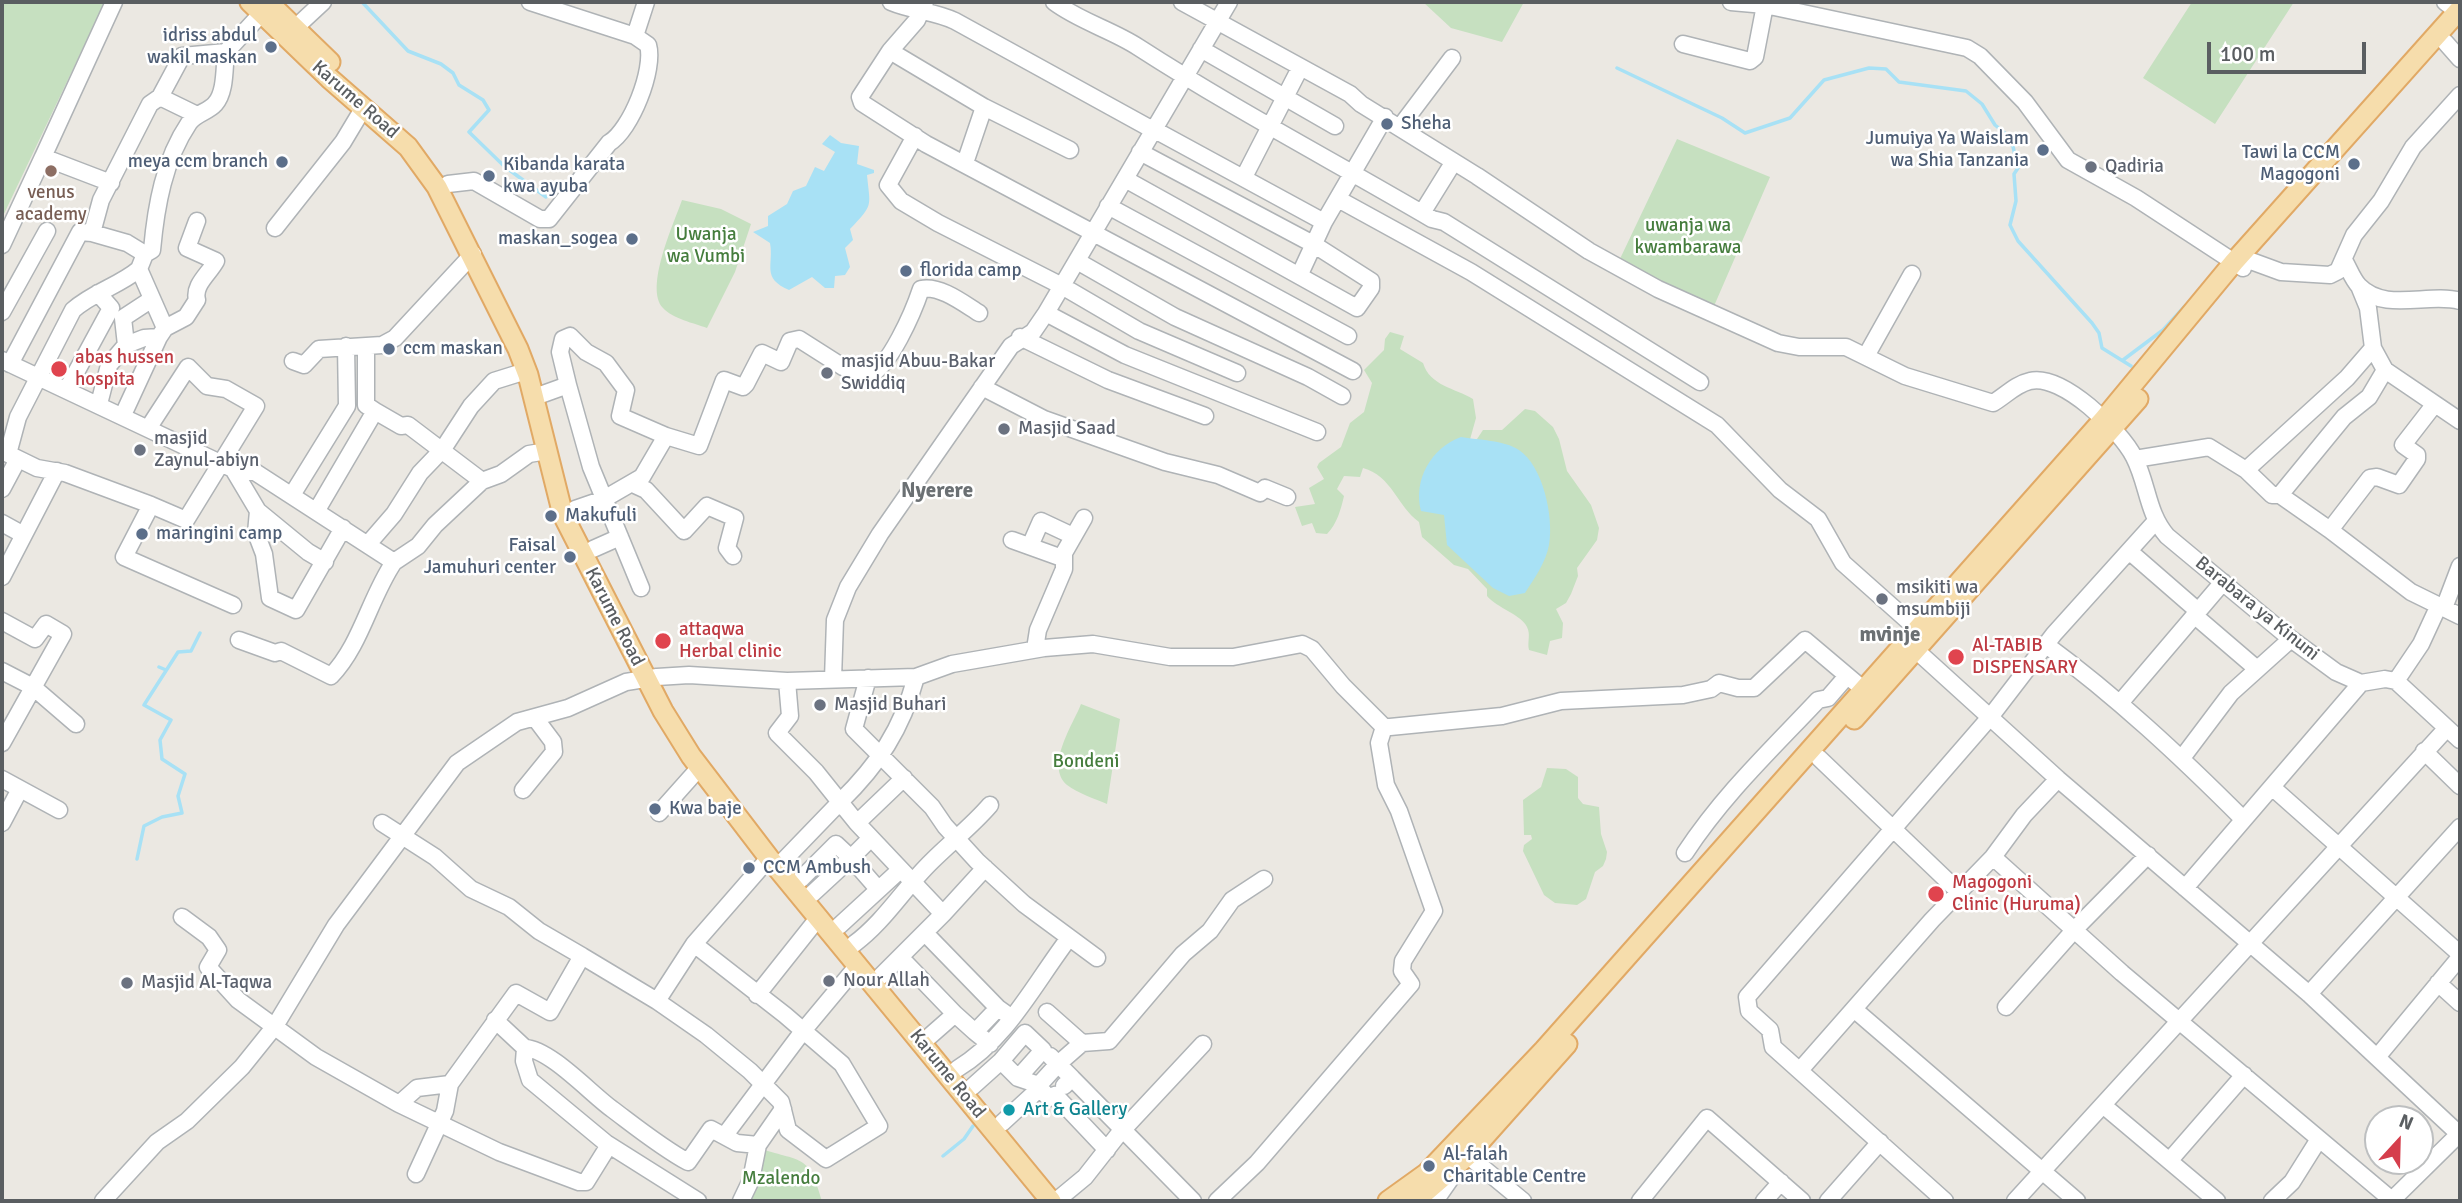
<!DOCTYPE html>
<style>
body{margin:0}
#map{position:relative;width:2462px;height:1203px;overflow:hidden;background:#ebe8e2;font-family:Signika,sans-serif}
canvas{display:block}
.frame{position:absolute;inset:0;border:4px solid #5a5e61;pointer-events:none}
.north{position:absolute;left:2364px;top:1105px;width:70px;height:70px;box-sizing:border-box;background:#fff;border:2px solid #bdbfc0;border-radius:50%;rotate:22deg;font-size:19px;font-weight:700;line-height:28px;text-align:center;color:#5a5e61}
.north::after{content:'';display:block;margin:auto;width:24px;height:32px;background:#d53e4c;clip-path:polygon(50% 0,100% 100%,50% 72%,0 100%)}
.scale{position:absolute;left:2207px;top:42px;width:159px;height:32px;box-sizing:border-box;border:4px solid #5a5e61;border-top:0;padding-left:9px;font-size:21px;line-height:24px;white-space:nowrap;color:#5a5e61;-webkit-text-stroke:5px #fff;paint-order:stroke}
</style>
<div id="map">
<canvas width="2462" height="1203"></canvas>
<div class="frame"></div>
<div class="north">N</div>
<div class="scale">100 m</div>
</div>
<script>
const g = document.querySelector('canvas').getContext('2d');
g.lineJoin = 'round';
function fill(path, color) { g.fillStyle = color; g.fill(path, 'evenodd'); }
function strokePath(path, color, width, dash) { g.strokeStyle = color; g.lineWidth = width; g.lineCap = dash ? 'butt' : 'round'; g.setLineDash(dash || []); g.stroke(path); }
function write(font, color, halo, rows, align = 'center') {
  g.font = font + ' Signika,sans-serif'; g.lineWidth = 5; g.setLineDash([]); g.textBaseline = 'middle'; g.strokeStyle = halo; g.fillStyle = color; for (const [text, x, y, turn = 0] of rows) {
    g.save(); g.translate(x, y); g.rotate((+turn || 0) * Math.PI / 180); g.textAlign = isNaN(turn) ? turn : align; if (halo) g.strokeText(text, 0, 0); g.fillText(text, 0, 0); g.restore();
  }
}
fill(new Path2D(`
 M 2,2 L 105,2 L 2,218 Z
 M 1423,2 L 1524,2 L 1502,42 L 1451,28 Z
 M 2192,2 L 2294,2 L 2215,124 L 2143,78 Z
 M 1677,139 L 1770,177 L 1714,306 L 1618,263 Z
 M 682,200 L 721,209 L 751,224 L 735,272 L 707,328 C 694,323 673,319 663,308 C 644,288 674,223 682,200 Z
 M 1390,332 L 1404,336 L 1400,349 L 1423,363 C 1430,386 1455,388 1473,399 L 1476,418 L 1469,443 L 1473,445 L 1483,430 L 1502,430 L 1525,409 L 1535,411 L 1553,427 L 1559,439 L 1567,471 L 1591,505 L 1599,528 L 1597,540 L 1577,568 L 1578,576 L 1571,594 L 1566,603 L 1556,609 L 1563,623 L 1562,638 L 1550,641 L 1547,655 L 1529,650 C 1527,642 1531,635 1527,627 C 1522,615 1497,608 1487,596 L 1487,589 L 1468,569 L 1454,565 L 1422,537 L 1419,522 C 1397,506 1392,476 1363,468 L 1360,477 L 1344,476 L 1337,489 L 1344,496 C 1341,509 1337,524 1327,534 L 1316,533 L 1312,523 L 1302,526 L 1295,507 L 1315,504 L 1309,488 L 1324,479 L 1317,467 L 1319,463 L 1341,447 L 1350,423 L 1364,412 L 1372,383 L 1364,370 L 1384,350 L 1385,339 Z
 M 1081,704 L 1120,719 L 1107,804 C 1095,799 1078,793 1067,785 C 1045,765 1073,725 1081,704 Z
 M 1547,768 L 1566,769 L 1578,777 L 1578,798 L 1583,804 L 1599,807 L 1601,834 L 1607,852 L 1606,859 L 1603,866 L 1595,872 L 1586,899 L 1577,905 L 1555,903 L 1544,895 L 1523,851 L 1524,845 L 1532,839 L 1531,835 L 1524,835 L 1523,800 L 1541,787 Z
 M 764,1150 C 806,1162 809,1157 822,1201 L 746,1201 Z`), '#c6e0c0');
fill(new Path2D(`
 M 830,135 L 841,143 L 859,146 L 857,164 L 874,170 L 874,173 L 867,175 C 870,207 874,204 850,229 L 853,240 L 845,248 L 850,267 L 845,275 L 835,276 L 834,288 L 825,288 L 812,277 L 789,290 C 761,278 774,265 770,243 L 753,232 L 768,226 L 768,216 L 787,204 L 793,191 L 806,186 L 815,167 L 824,171 L 835,152 L 822,144 Z
 M 1461,437 C 1478,440 1504,440 1519,450 C 1543,466 1554,517 1549,545 C 1546,562 1534,579 1525,593 L 1509,596 L 1493,588 L 1447,545 L 1444,515 L 1421,511 C 1413,480 1431,448 1461,437 Z`), '#a8e1f5');
strokePath(new Path2D(`
 M 362,2 L 408,51 L 441,64 L 453,73 L 459,85 L 483,100 L 489,110 L 469,132 L 504,166 L 546,197
 M 1617,68 L 1722,118 L 1745,133 L 1790,118 L 1824,80 L 1869,68 L 1886,69 L 1899,82 L 1966,91 L 1982,104 L 1995,125 L 2011,138 L 2018,168 L 2014,174 L 2016,201 L 2010,225 L 2018,241 L 2092,323 L 2099,333 L 2102,348 L 2131,366
 M 2123,360 L 2163,330 L 2185,306
 M 159,667 L 166,670
 M 137,859 L 144,826 L 162,817 L 182,813 L 178,796 L 185,774 L 162,759 L 160,740 L 171,720 L 144,705 L 178,652 L 191,651 L 200,633
 M 943,1156 L 964,1139 L 973,1126`), '#a8e1f5', 3.5);
const minor = new Path2D(`
 M 530,2 L 635,36
 M 891,2 C 912,11 934,11 955,21 L 1153,130
 M 1054,2 C 1079,21 1112,30 1138,47 C 1234,109 1335,162 1432,219 L 1444,222 L 1700,382
 M 1182,2 L 1350,94 L 1361,104 L 1477,176 L 1589,251 L 1658,289 L 1778,343 L 1799,347 L 1846,347 L 1905,376 L 1993,403 C 2005,396 2016,384 2030,381 C 2062,373 2121,431 2134,457 C 2148,484 2147,513 2167,536 L 2291,639 L 2336,672 L 2361,683 L 2385,679 L 2396,681 L 2460,740
 M 1731,2 L 1765,5 L 1967,48 L 1980,56 L 2025,102 L 2068,160 L 2136,198 L 2243,268
 M 2445,2 L 2458,12
 M 295,28 L 323,2
 M 2445,42 L 2460,59
 M 1683,44 L 1750,61 L 1755,57 L 1765,5
 M 1201,49 L 1335,126
 M 890,51 L 917,20 L 925,2
 M 160,97 L 197,115
 M 1400,127 L 1452,58
 M 1153,129 L 1324,222
 M 915,136 L 888,185 L 901,201 L 938,223 L 1062,286 L 1139,331 L 1237,373
 M 1070,150 L 984,107 L 890,51 L 860,97 L 862,103 L 926,144 L 1353,371
 M 965,163 L 984,107
 M 1244,177 L 1300,68
 M 1125,179 L 1357,308 L 1371,288 L 1371,281 L 1313,244 L 1140,152
 M 111,183 L 43,157 L 114,2
 M 448,184 L 474,181 L 540,219 L 549,219 L 609,143 C 631,130 655,69 648,45 L 635,36 L 646,2
 M 1338,199 L 1471,272 L 1717,425 L 1780,490 L 1818,519 L 1843,563 L 1916,628
 M 1108,206 L 1348,336
 M 1422,213 L 1453,163
 M 275,228 L 343,142 L 364,107
 M 92,233 L 127,243 L 145,254
 M 2,245 L 43,157
 M 1077,261 L 1175,317 L 1308,377 L 1342,396
 M 2251,261 L 2281,272 L 2330,275 L 2338,271 L 2354,235 L 2381,201 L 2413,147 L 2460,95
 M 2345,262 C 2349,269 2353,280 2359,286 C 2385,313 2429,292 2460,301
 M 1300,274 L 1324,222 L 1385,117
 M 2359,286 L 2368,308 L 2373,348 L 2385,370 L 2460,421
 M 2,312 L 47,231
 M 1046,313 L 1125,355 L 1317,432
 M 165,328 L 139,269 L 145,254 L 152,250 C 156,206 164,160 189,123 C 196,113 208,112 215,104 C 226,92 224,67 226,52
 M 1020,337 L 1108,380 L 1205,416
 M 126,345 L 144,338 L 159,337
 M 1866,356 L 1912,274
 M 2,360 L 233,469 L 255,472 L 394,562 C 370,597 361,645 331,676 L 281,651 L 275,653 L 239,640
 M 293,361 L 304,365 L 319,349 L 382,345 L 395,338 L 473,254
 M 10,364 L 80,232 L 92,233 L 101,200 L 150,104 L 160,97 L 182,56 L 226,52 L 261,14
 M 568,385 L 560,352 L 563,339 L 570,336 L 586,352 L 606,363 L 626,390 L 620,416 L 666,436
 M 982,387 L 1044,419 L 1165,462 L 1218,475 L 1260,493 L 1265,488 L 1287,497
 M 67,389 L 111,308 L 98,293
 M 543,394 L 568,385 L 591,467 L 641,588
 M 99,404 L 109,365 L 126,345 L 123,318 L 152,299
 M 375,411 L 401,426 L 408,425 L 482,481
 M 123,415 L 159,337 L 165,328 L 186,317 L 197,300 C 193,285 209,274 216,261 L 187,248 L 197,221
 M 149,427 L 188,367 L 207,386 L 226,389 L 256,406 L 186,520 L 151,505 L 124,557 L 233,605
 M 2,451 L 37,468 L 65,473 L 151,505
 M 8,454 L 18,417 L 73,310 C 93,292 119,286 139,269
 M 2135,459 L 2209,447 L 2246,470 L 2272,495 L 2280,495 L 2330,530 L 2370,478 L 2377,477 L 2399,485 L 2417,459 L 2417,455 L 2403,445 L 2434,405
 M 233,469 L 258,511 L 256,533 L 264,554 L 270,598 L 296,610 L 343,528
 M 2246,470 L 2347,378 L 2373,348
 M 633,484 L 646,490 L 684,531 L 707,506 L 735,518 L 727,548 L 733,556
 M 2,489 L 18,459
 M 292,495 L 347,406 L 346,346
 M 2280,495 L 2344,417 L 2369,397 L 2385,370
 M 575,509 L 604,499 L 642,477 L 666,436 L 699,446 L 724,380 L 743,387 L 746,384 L 762,353 L 781,362 L 790,341 L 799,339 L 843,367 L 867,376 C 889,370 914,310 921,289 C 940,285 963,303 979,313
 M 317,510 L 375,411 L 366,405 L 366,346
 M 258,511 L 308,552 L 325,562
 M 2,523 L 22,534
 M 2330,530 L 2411,592 L 2460,616
 M 1012,540 L 1062,558
 M 368,544 L 394,514 L 420,473 L 443,449 L 471,406 L 494,381 L 526,371
 M 1030,546 L 1041,521 L 1073,536
 M 593,549 L 620,537
 M 2129,551 L 2198,611
 M 394,562 L 418,546 L 435,525 L 482,481 L 501,474 L 529,454 L 547,451
 M 2,577 L 57,471
 M 2444,608 L 2460,566
 M 2194,615 L 2257,669
 M 2,621 L 35,639 L 46,624 L 63,634 L 2,743
 M 1907,642 L 2058,779 L 2309,994 L 2460,1135
 M 2045,644 C 2117,697 2180,756 2243,819
 M 1035,649 L 1038,630 L 1064,569 L 1064,553 L 1084,518
 M 2,671 L 33,687 L 76,724
 M 868,678 L 854,729 L 932,807 L 945,826 L 977,861 L 1024,904 L 1097,958
 M 833,679 L 835,620 L 848,587 L 880,534 L 1011,346 L 1033,332 L 1046,313 L 1229,2
 M 2396,681 L 2421,644 L 2439,605
 M 2120,703 L 2223,582
 M 2424,751 L 2460,786
 M 1819,758 L 1958,891
 M 2182,758 L 2231,693 L 2291,639
 M 2,779 L 59,810
 M 2273,788 L 2460,954
 M 523,790 L 554,752 L 553,742 L 535,718
 M 659,813 L 700,767
 M 2,823 L 20,789
 M 382,823 L 435,857 L 471,889 L 509,907 L 539,931 L 582,956
 M 857,823 L 840,802 C 878,765 902,729 916,677
 M 871,838 L 851,858 L 878,889
 M 1685,853 C 1724,794 1770,751 1818,700 L 1828,698 L 1847,676
 M 1993,857 L 2122,973 L 2393,1201
 M 784,860 L 840,802 L 816,772 L 777,733 L 790,716 L 787,681
 M 801,879 L 836,844 L 851,858 L 812,894
 M 2185,888 L 2361,683
 M 943,914 L 985,868
 M 182,917 L 209,937 L 218,950 L 208,967 L 238,1000 L 316,1057 L 399,1104 L 417,1088 L 450,1084 L 516,993 L 550,1012 L 582,956 L 657,1001
 M 839,926 L 900,870
 M 925,933 L 998,1008
 M 694,944 L 657,1001 L 706,1035 L 750,1071 L 781,1102 L 788,1130 L 826,1159 L 879,1126 L 842,1064 L 785,1015 L 694,944 L 769,858
 M 854,944 C 885,921 904,888 932,861 C 951,842 972,826 990,805
 M 901,958 L 955,1014
 M 881,976 L 943,914 L 857,823 L 904,778
 M 2438,983 L 2460,1003
 M 2309,994 L 2460,827
 M 757,995 L 819,917
 M 2006,1007 L 2076,928 L 2148,855
 M 1855,1010 L 2077,1201
 M 1047,1012 L 1082,1043 L 1058,1064 L 1072,1078 L 1064,1086
 M 495,1020 L 525,1048 L 524,1061 L 530,1080 L 606,1143 L 698,1201
 M 922,1043 L 955,1014 L 975,1032
 M 1082,1043 L 1109,1041 L 1183,954 L 1210,931 L 1232,900 L 1264,879
 M 990,1044 L 975,1032 L 998,1008 L 1005,1013
 M 525,1048 C 550,1049 591,1094 612,1109 C 636,1127 662,1148 688,1162 L 711,1129 L 737,1143 L 758,1145 L 783,1109
 M 2378,1056 L 2460,957
 M 1001,1061 L 1018,1078 L 1036,1084 L 1049,1098 L 1055,1095 L 1107,1150
 M 957,1069 C 1008,1038 1034,984 1069,938
 M 1801,1069 L 1932,920 L 1993,857 L 2024,815 L 2058,779
 M 1072,1078 L 1193,1201
 M 1038,1086 L 1058,1064 L 1050,1056
 M 972,1087 L 1001,1061 L 1025,1033 L 1043,1050 L 1018,1078
 M 399,1104 L 499,1152 L 579,1182 L 586,1182 L 609,1145
 M 2104,1106 L 2217,1201
 M 1002,1123 L 1040,1088
 M 725,1135 L 803,1031 L 858,965
 M 1460,1149 L 1523,1201
 M 2170,1160 L 2244,1075
 M 416,1174 L 445,1111 L 450,1084
 M 103,1201 L 157,1142 L 187,1121 L 242,1067 L 275,1026 L 336,925 L 457,763 L 517,722 L 568,708 L 626,682 L 657,677 L 689,675 L 787,681 L 916,677 L 952,664 L 1044,648 L 1093,644 L 1170,657 L 1233,657 L 1302,644 L 1312,649 L 1343,686 L 1384,727 L 1390,727 L 1502,716 L 1561,701 L 1683,695 L 1711,689 L 1719,683 L 1738,688 L 1754,688 L 1805,640 L 1863,689
 M 741,1201 L 751,1180 L 758,1145
 M 1056,1201 L 1085,1177 L 1118,1135 L 1203,1044
 M 1217,1201 L 1257,1163 L 1411,984 L 1402,971 L 1403,961 L 1434,911 L 1399,811 L 1386,785 L 1379,743 L 1384,727
 M 1435,1201 L 1456,1171
 M 1640,1201 L 1707,1118 L 1802,1201
 M 1764,1201 L 1781,1182
 M 1828,1201 L 1880,1142
 M 1945,1201 L 1773,1047 L 1770,1030 L 1749,1011 L 1747,997 L 1991,716 L 2054,634 L 2155,522
 M 2015,1201 L 2447,728
 M 2272,1201 L 2292,1182 L 2319,1139
 M 2391,1201 L 2459,1134`);
const major = new Path2D(`
 M 250,2 L 329,78 L 408,147 L 437,187 L 518,349 L 528,375 L 563,515 L 663,711 L 691,756 L 769,858 L 1051,1201
 M 268,2 L 330,62
 M 1854,719 L 2138,399
 M 1388,1201 L 1427,1173 L 1544,1050 L 2104,419 L 2234,262 L 2460,9
 M 1415,1201 L 1468,1155 L 1567,1044`);
strokePath(minor, '#afb3b6', 19);
strokePath(major, '#e1a965', 23);
strokePath(minor, '#fff', 16);
strokePath(major, '#f6ddac', 19);
for (const [x, y, r, color] of [
 [271,47,7,"#5c6f8a"],
 [1387,124,7,"#5c6f8a"],
 [2043,150,7,"#5c6f8a"],
 [282,162,7,"#5c6f8a"],
 [2354,164,7,"#5c6f8a"],
 [2091,167,7,"#6b7280"],
 [51,171,7,"#8d6e63"],
 [489,176,7,"#5c6f8a"],
 [632,239,7,"#5c6f8a"],
 [906,271,7,"#5c6f8a"],
 [389,349,7,"#5c6f8a"],
 [59,369,9,"#e0444e"],
 [827,373,7,"#6b7280"],
 [1004,429,7,"#6b7280"],
 [140,450,7,"#6b7280"],
 [551,516,7,"#5c6f8a"],
 [142,534,7,"#5c6f8a"],
 [570,557,7,"#5c6f8a"],
 [1882,599,7,"#6b7280"],
 [663,641,9,"#e0444e"],
 [1956,657,9,"#e0444e"],
 [820,705,7,"#6b7280"],
 [655,809,7,"#5c6f8a"],
 [749,868,7,"#5c6f8a"],
 [1936,894,9,"#e0444e"],
 [829,981,7,"#6b7280"],
 [127,983,7,"#6b7280"],
 [1009,1110,7,"#0f9aa8"],
 [1429,1166,7,"#5c6f8a"]
]) { const dot = new Path2D(); dot.arc(x, y, r, 0, 2 * Math.PI); g.fillStyle = color; g.fill(dot); strokePath(dot, '#fff', 2.5); }
write('19px', '#4e5e75', '#fff', [
 ["idriss abdul",257,36,"right"],
 ["wakil maskan",257,58,"right"],
 ["Sheha",1401,124],
 ["Jumuiya Ya Waislam",2029,139,"right"],
 ["wa Shia Tanzania",2029,161,"right"],
 ["Tawi la CCM",2340,153,"right"],
 ["Magogoni",2340,175,"right"],
 ["meya ccm branch",268,162,"right"],
 ["Kibanda karata",503,165],
 ["kwa ayuba",503,187],
 ["maskan_sogea",618,239,"right"],
 ["florida camp",920,271],
 ["ccm maskan",403,349],
 ["Makufuli",565,516],
 ["maringini camp",156,534],
 ["Faisal",556,546,"right"],
 ["Jamuhuri center",556,568,"right"],
 ["Kwa baje",669,809],
 ["CCM Ambush",763,868],
 ["Al-falah",1443,1155],
 ["Charitable Centre",1443,1177]
], 'left');
write('19px', '#5a5e61', '#fff', [
 ["Karume Road",355,100,41],
 ["Barabara ya Kinuni",2257,609,39],
 ["Karume Road",614,617,63],
 ["Karume Road",947,1074,51]
]);
write('19px', '#5b616d', '#fff', [
 ["Qadiria",2105,167],
 ["masjid Abuu-Bakar",841,362],
 ["Swiddiq",841,384],
 ["Masjid Saad",1018,429],
 ["masjid",154,439],
 ["Zaynul-abiyn",154,461],
 ["msikiti wa",1896,588],
 ["msumbiji",1896,610],
 ["Masjid Buhari",834,705],
 ["Nour Allah",843,981],
 ["Masjid Al-Taqwa",141,983]
], 'left');
write('19px', '#785e54', '#fff', [
 ["venus",51,193],
 ["academy",51,215]
]);
write('19px', '#457d3d', '#fff', [
 ["uwanja wa",1688,226],
 ["kwambarawa",1688,248],
 ["Uwanja",706,235],
 ["wa Vumbi",706,257],
 ["Bondeni",1086,762],
 ["Mzalendo",781,1179]
]);
write('19px', '#be3a42', '#fff', [
 ["abas hussen",75,358],
 ["hospita",75,380],
 ["attaqwa",679,630],
 ["Herbal clinic",679,652],
 ["Al-TABIB",1972,646],
 ["DISPENSARY",1972,668],
 ["Magogoni",1952,883],
 ["Clinic (Huruma)",1952,905]
], 'left');
write('19px', '#0d838f', '#fff', [
 ["Art & Gallery",1023,1110]
], 'left');
write('bold 21px', '#6b7073', '#fff', [
 ["Nyerere",937,491],
 ["mvinje",1890,635]
]);
</script>
